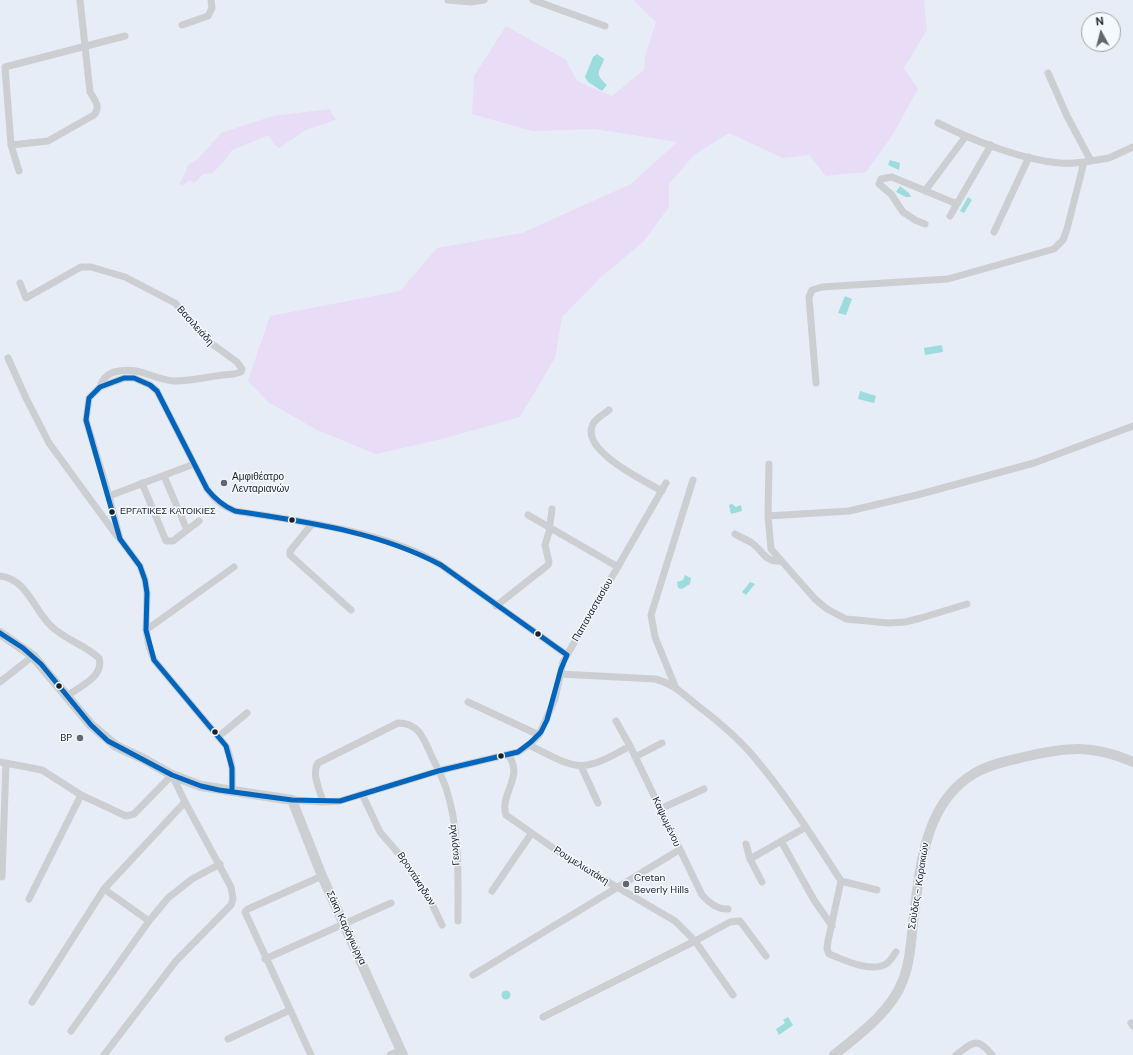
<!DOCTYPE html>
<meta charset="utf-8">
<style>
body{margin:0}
#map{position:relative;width:1133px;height:1055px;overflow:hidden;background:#e6edf6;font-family:"DM Sans",sans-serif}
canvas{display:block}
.north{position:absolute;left:1081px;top:12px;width:40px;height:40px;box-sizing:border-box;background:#f4f9fe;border:1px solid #9ca3a9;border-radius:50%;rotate:353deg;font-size:11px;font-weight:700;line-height:16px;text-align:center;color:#19212a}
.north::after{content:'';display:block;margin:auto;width:14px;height:18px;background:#616871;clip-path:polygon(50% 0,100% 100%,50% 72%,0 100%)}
</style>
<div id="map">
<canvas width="1133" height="1055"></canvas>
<div class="north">N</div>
</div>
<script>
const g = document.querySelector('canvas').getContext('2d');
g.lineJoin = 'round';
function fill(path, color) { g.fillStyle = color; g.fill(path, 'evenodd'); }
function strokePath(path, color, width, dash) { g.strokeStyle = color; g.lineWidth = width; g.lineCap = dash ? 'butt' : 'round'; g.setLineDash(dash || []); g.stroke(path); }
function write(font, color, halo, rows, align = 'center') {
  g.font = font + ' "DM Sans",sans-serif'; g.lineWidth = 3; g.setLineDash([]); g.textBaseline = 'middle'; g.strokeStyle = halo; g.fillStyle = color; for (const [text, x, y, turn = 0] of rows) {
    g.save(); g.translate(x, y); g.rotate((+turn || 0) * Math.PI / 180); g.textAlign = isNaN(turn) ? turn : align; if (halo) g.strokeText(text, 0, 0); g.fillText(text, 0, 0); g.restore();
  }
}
fill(new Path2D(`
 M 633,0 L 924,0 L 927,30 L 904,68 L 918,89 L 892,136 L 866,172 L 826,176 L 809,155 L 783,158 L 729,133 L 694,155 L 669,184 L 669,207 L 644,241 L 600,278 L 562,317 L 555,358 L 520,417 L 442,439 L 376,454 L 317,430 L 268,402 L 248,381 L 270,316 L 400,291 L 437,248 L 522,233 L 631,184 L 677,142 L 595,129 L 532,131 L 472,114 L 474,76 L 506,26 L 566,60 L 577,81 L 612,96 L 644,70 L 645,56 L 656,22 Z
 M 329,109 L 336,120 L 306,130 L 279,148 L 274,144 L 269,135 L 232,150 L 225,160 L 213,173 L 203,174 L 194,183 L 190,180 L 183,185 L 180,184 L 188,165 L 198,159 L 221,133 L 273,116 Z`), '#e9dcf6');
fill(new Path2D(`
 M 597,54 L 604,59 C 600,73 593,72 607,85 L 602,91 L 588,82 L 585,77 L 593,57 Z
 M 890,160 L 900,163 L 899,170 L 888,165 Z
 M 900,186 L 909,193 L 911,197 L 906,197 L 896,192 Z
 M 968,197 L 972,200 L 964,213 L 960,211 Z
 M 845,296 L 852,299 L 846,315 L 838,313 Z
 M 942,345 L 943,352 L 925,355 L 924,348 Z
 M 860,391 L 876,396 L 874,403 L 858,399 Z
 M 732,504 L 736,507 L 741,505 L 742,511 L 731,514 L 729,505 Z
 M 685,575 L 691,578 L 690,584 L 682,589 L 678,588 L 677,582 L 683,580 Z
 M 750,582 L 755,584 L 746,595 L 742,592 Z
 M501.5 995a4.5 4.5 0 1 1 9 0a4.5 4.5 0 1 1-9 0Z
 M 788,1017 L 793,1025 L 779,1035 L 776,1029 L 785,1023 L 783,1020 Z`), '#9ddcdc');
strokePath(new Path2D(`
 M 448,0 L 471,2 L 484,0
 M 533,0 L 605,26
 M 182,25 L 208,16 L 212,8 L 211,0
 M 1048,73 L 1067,116 L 1091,161
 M 938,123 C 972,140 1022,160 1060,163 C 1068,164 1076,163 1084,162
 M 11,145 L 48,141 L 94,115 C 101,107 95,100 90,92 L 80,0
 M 19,171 L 11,145 L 5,67 L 125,36
 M 925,191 L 966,136
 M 950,216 L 991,145
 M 925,224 L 915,220 L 903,212 L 891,194 L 879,184 L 881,179 L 892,177 L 957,204
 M 994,232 L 1029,157
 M 20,283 L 26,298 L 81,267 L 91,267 L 125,277 L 175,303 L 208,341 L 237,362 L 242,369 L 241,372 L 234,374 C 214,375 194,381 175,381 C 152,380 141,365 114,372 C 106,375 102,379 100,387
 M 8,358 L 26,398 L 49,443 L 117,536
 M 816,383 L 809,297 L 812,290 L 822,287 L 948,279 L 1054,249 L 1063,240 L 1067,229 L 1084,162 L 1109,158 L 1133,147
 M 609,410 C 604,414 596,418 593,424 C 579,450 645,481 662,491
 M 769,464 L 768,516 L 771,549 L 815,599 L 827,609 L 846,619 L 888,623 L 905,622 L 921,618 L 967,604
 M 164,476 L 187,530
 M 142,483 L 166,541 L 173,541 L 199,521
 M 109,496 L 194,464
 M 528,515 L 618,567
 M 768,516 L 849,511 L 917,495 L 1034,463 L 1133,426
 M 312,524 L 290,551 L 290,555 L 351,610
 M 735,534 C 740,537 747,540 752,543 C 762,550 766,563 780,561
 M 0,576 C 27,579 34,610 51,626 C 64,639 85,645 99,658 C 105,676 79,687 67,696
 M 496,606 L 548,565 L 549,562 L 545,545 L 549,532 L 552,509
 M 146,630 L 234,567
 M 560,674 L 655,679 C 673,683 684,695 698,706 C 718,721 738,738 754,757 C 787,796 814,839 841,881 L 828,941 L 827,949 L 829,954 C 844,960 871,973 886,964 C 891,961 893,956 896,952
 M 0,682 L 33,656
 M 675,686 L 655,637 L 651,615 L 693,480
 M 468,702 L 539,735
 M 616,721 L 630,746 L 702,895 C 709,903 717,910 728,909
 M 218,737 L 247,713
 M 529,745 C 578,770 581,774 630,746
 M 508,755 C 525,776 499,794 506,815 L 569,859 L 675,921 L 695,941 L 733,995
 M 635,757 L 662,743
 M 0,762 L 42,770 L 81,795 L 126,816 L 134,814 L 172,775 L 185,802 L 231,887 L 233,899 L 231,905 L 176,961 L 104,1055
 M 581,766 L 598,803
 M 232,791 C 233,774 233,762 226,746 L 154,660 L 149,646 L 146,630 L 147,593 L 145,580 L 140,566 L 120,539 L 109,496 L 86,420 L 89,398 L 100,387 L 124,378 L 134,378 L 150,385 L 157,391 L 207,489 C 215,500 222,506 235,511 C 298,521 386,531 441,565 L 567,655
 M 362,794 L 380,832 L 405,861 L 413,875 L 432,904 L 442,925
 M 292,800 L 323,802 L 340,801 L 438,771 L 518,752 L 529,745 L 539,735 L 555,699 L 563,662 L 666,483
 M 323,802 C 320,790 311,774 318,763 L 398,723 C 420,723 424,740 432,757 C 437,767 442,777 446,788 C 460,830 458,877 458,921
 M 660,809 L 704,789
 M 781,841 L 814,900 L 832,926
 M 746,844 L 750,859 L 762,882
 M 750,859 L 806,827
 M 2,877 L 6,763
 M 841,881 L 877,890
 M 104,889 L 149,921
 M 492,891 L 531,834
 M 29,899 L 81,795
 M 265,959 L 391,903
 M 473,975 L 679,850
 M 32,1002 L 104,889 L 185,802
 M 543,1017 L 695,941 L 730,922 L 740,921 L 766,956
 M 1131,1023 L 1133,1026
 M 71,1031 L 149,921 L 168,898 L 192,879 L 220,864
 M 228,1039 L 290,1010
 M 311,1055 L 245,912 L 248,909 L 322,876
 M 390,1055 L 401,1050
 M 956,1055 C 973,1042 977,1036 992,1055`), '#ccced1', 7);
strokePath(new Path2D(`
 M 0,633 L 33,656 L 91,725 L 116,746 L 142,758 L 172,775 L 201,786 L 292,800 L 322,876 L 403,1055
 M 834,1055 C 859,1035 892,1011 903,980 C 910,962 911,942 913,923 C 920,870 923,803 975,773 C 990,764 1008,761 1024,757 C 1066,747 1093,744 1133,762`), '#ccced1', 10);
strokePath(new Path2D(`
 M 0,633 L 23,648 L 41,664 L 91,725 L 108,741 L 172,775 L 201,786 L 219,790 L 292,800 L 340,801 L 438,771 L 518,752 L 531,742 L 541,732 L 547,720 L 561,669 L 567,655 L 441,565 C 377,531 306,522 235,511 C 223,506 215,499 207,489 L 157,391 L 150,385 L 134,378 L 124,378 L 100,387 L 89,398 L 86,420 L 120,539 L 140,566 L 145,580 L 147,593 L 146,630 L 154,660 L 226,746 L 232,768 L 232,791`), '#0065bd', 5);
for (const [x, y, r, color] of [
 [224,483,4,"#616871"],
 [112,512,3.5,"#19212a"],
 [292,520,3.5,"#19212a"],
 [538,634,3.5,"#19212a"],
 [59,686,3.5,"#19212a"],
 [215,732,3.5,"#19212a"],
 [80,738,4,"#616871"],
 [501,756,3.5,"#19212a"],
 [626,884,4,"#616871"]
]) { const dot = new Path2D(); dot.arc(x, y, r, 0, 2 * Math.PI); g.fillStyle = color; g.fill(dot); strokePath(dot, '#f4f9fe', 1.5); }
write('9px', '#19212a', '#f4f9fe', [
 ["ΕΡΓΑΤΙΚΕΣ ΚΑΤΟΙΚΙΕΣ",120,512]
], 'left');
write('10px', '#19212a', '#f4f9fe', [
 ["Βασιλειάδη",195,326,48],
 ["Παπαναστασίου",593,610,-60],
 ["Καψωμένου",666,822,65],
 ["Γεωργιλά",455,845,-95],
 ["Ρουμελιωτάκη",581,866,32],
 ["Βροντάκηδων",416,879,57],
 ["Σούδας - Κορακιών",919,886,-81],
 ["Σάκη Καράγιωργα",346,928,65]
]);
write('10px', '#19212a', '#f4f9fe', [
 ["Αμφιθέατρο",232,477],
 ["Λενταριανών",232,489],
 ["BP",72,738,"right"],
 ["Cretan",634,878],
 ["Beverly Hills",634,890]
], 'left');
</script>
